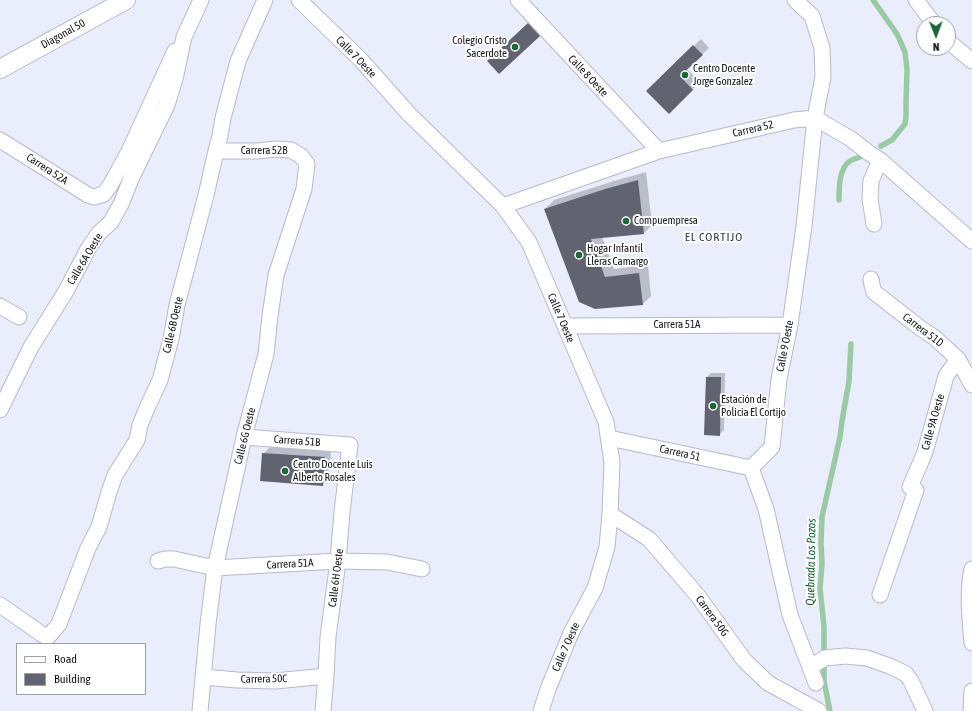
<!DOCTYPE html>
<meta charset="utf-8">
<style>
body{margin:0}
#map{position:relative;width:972px;height:711px;overflow:hidden;background:#eaedfc;font-family:"Asap Condensed",sans-serif}
canvas{display:block}
.legend{position:absolute;left:16px;top:643px;width:130px;height:52px;box-sizing:border-box;background:#fff;border:1px solid #a1a1a3;margin:0;padding:5px 7px;list-style:none;font-size:12px;color:#131419}
.legend li{display:flex;align-items:center;gap:8px;height:20px}
.legend b{width:20px;border:1px solid #a1a1a3}
.north{position:absolute;left:916px;top:16px;width:40px;height:40px;box-sizing:border-box;background:#fff;border:1px solid #a1a1a3;border-radius:50%;rotate:179deg;font-size:11px;font-weight:700;line-height:16px;text-align:center;color:#131419}
.north::after{content:'';display:block;margin:auto;width:14px;height:18px;background:#1a6736;clip-path:polygon(50% 0,100% 100%,50% 72%,0 100%)}
</style>
<div id="map">
<canvas width="972" height="711"></canvas>
<ul class="legend">
<li><b style="height:5px;background:#fff"></b>Road</li>
<li><b style="height:11px;background:#616370"></b>Building</li>
</ul>
<div class="north">N</div>
</div>
<script>
const g = document.querySelector('canvas').getContext('2d');
g.lineJoin = 'round';
function fill(path, color) { g.fillStyle = color; g.fill(path, 'evenodd'); }
function strokePath(path, color, width, dash) { g.strokeStyle = color; g.lineWidth = width; g.lineCap = dash ? 'butt' : 'round'; g.setLineDash(dash || []); g.stroke(path); }
function write(font, color, halo, rows, align = 'center') {
  g.font = font + ' "Asap Condensed",sans-serif'; g.lineWidth = 4; g.setLineDash([]); g.textBaseline = 'middle'; g.strokeStyle = halo; g.fillStyle = color; for (const [text, x, y, turn = 0] of rows) {
    g.save(); g.translate(x, y); g.rotate((+turn || 0) * Math.PI / 180); g.textAlign = isNaN(turn) ? turn : align; if (halo) g.strokeText(text, 0, 0); g.fillText(text, 0, 0); g.restore();
  }
}
fill(new Path2D(`
 M 533,20 L 543,31 L 499,72 L 489,61 Z
 M 701,39 L 709,48 L 687,69 L 700,82 L 669,113 L 648,91 Z
 M 646,172 L 652,225 L 643,234 L 602,237 L 614,269 L 648,265 L 651,296 L 643,304 L 595,308 L 545,209 L 554,200 L 614,181 Z
 M 711,373 L 725,373 L 724,430 L 719,435 L 707,377 Z
 M 270,447 L 331,451 L 329,478 L 322,485 L 263,454 Z`), '#0003');
strokePath(new Path2D(`
 M 873,0 L 897,34 L 905,52 L 907,69 L 906,104 L 906,117 L 905,124 L 892,140 L 881,146
 M 839,200 C 839,188 839,168 850,161 C 853,159 858,158 862,156
 M 830,711 L 824,681 L 824,627 L 820,588 L 822,564 L 821,543 L 822,517 L 840,437 L 842,421 L 849,381 L 851,344`), '#99caa4', 5.5);
fill(new Path2D(`
 M 528,23 L 540,36 L 499,74 L 487,61 Z
 M 693,45 L 703,55 L 680,76 L 693,90 L 669,114 L 646,91 Z
 M 638,180 L 644,234 L 591,239 L 605,277 L 639,273 L 643,305 L 595,309 L 579,302 L 544,209 L 605,189 Z
 M 706,377 L 721,377 L 720,436 L 704,435 Z
 M 262,453 L 325,457 L 323,486 L 260,481 Z`), '#616370');
const minor = new Path2D(`
 M 299,0 L 361,60 L 409,114 L 503,206 L 529,242 L 606,422 L 612,463 L 610,514 L 607,547 L 595,588 L 571,633 L 548,689 L 541,711
 M 518,0 L 659,151
 M 795,0 L 812,16 L 822,48 L 823,77 L 815,118 L 804,226 L 790,325 L 779,379 L 772,447 L 751,468 L 766,509 L 790,615 L 816,683
 M 916,0 L 934,24
 M 948,41 L 972,61
 M 0,140 L 88,195 L 94,197 L 104,194 L 111,184 L 129,151 L 175,51
 M 503,206 L 659,151 L 794,120 L 815,118 L 851,139 L 869,153 L 880,160 L 972,241
 M 874,224 L 870,199 L 871,181 L 880,160
 M 871,279 L 872,285 L 874,292 L 919,327 L 935,338 L 958,359 L 972,385
 M 0,306 L 19,317
 M 565,326 L 790,325
 M 0,410 L 31,347 L 66,291 L 88,249 L 99,233 L 111,222 L 121,204 L 131,179 L 167,105 L 175,79 L 184,37 L 201,0
 M 244,437 L 350,445 L 342,512 L 338,561 L 328,637 L 326,676 L 323,711
 M 609,438 L 751,468
 M 910,487 L 925,452 L 946,376 L 958,359
 M 610,514 L 649,539 L 698,596 L 744,660 L 768,683 L 819,711
 M 158,561 L 165,559 L 174,559 L 215,568 L 338,561 L 387,562 L 422,569
 M 972,569 C 967,590 970,621 972,643
 M 880,595 L 916,490
 M 0,605 L 43,635 L 48,637 L 59,624 L 88,548 L 99,527 L 109,492 L 115,475 L 137,440 L 140,425 L 147,408 L 160,380 L 171,339 L 177,305 L 206,195 L 216,151 L 220,136 L 223,118 L 238,61 L 265,0
 M 810,667 L 825,658 L 845,656 L 867,658 L 892,667 L 906,674 L 911,681 L 925,711
 M 203,677 L 237,680 L 275,681 L 326,676
 M 200,711 L 208,624 L 215,568 L 244,437 L 266,354 L 270,316 L 276,275 L 304,189 L 307,164 L 301,156 L 291,150 L 277,149 L 257,151 L 216,151
 M 971,711 L 972,691`);
const tertiary = new Path2D(`
 M 0,69 L 126,0`);
strokePath(minor, '#b7bac8', 17);
strokePath(tertiary, '#b7bac8', 20);
strokePath(minor, '#fff', 15);
strokePath(tertiary, '#fff', 18);
for (const [x, y, r, color] of [
 [515,47,4,"#1a6736"],
 [685,75,4,"#1a6736"],
 [626,221,4,"#1a6736"],
 [579,255,4,"#1a6736"],
 [713,406,4,"#1a6736"],
 [285,471,4,"#1a6736"]
]) { const dot = new Path2D(); dot.arc(x, y, r, 0, 2 * Math.PI); g.fillStyle = color; g.fill(dot); strokePath(dot, '#fff', 1.5); }
write('11px', '#131419', '#fff', [
 ["Diagonal 50",63,34,-29],
 ["Calle 7 Oeste",356,57,46],
 ["Calle 8 Oeste",588,76,47],
 ["Carrera 52",753,129,-13],
 ["Carrera 52B",264,151],
 ["Carrera 52A",47,169,33],
 ["Calle 6A Oeste",85,259,-59],
 ["Calle 7 Oeste",561,318,67],
 ["Calle 6B Oeste",173,325,-77],
 ["Carrera 51A",677,325],
 ["Carrera 51D",923,330,37],
 ["Calle 9 Oeste",785,346,-79],
 ["Calle 9A Oeste",933,422,-74],
 ["Calle 6G Oeste",245,436,-76],
 ["Carrera 51B",297,441,4],
 ["Carrera 51",680,453,12],
 ["Carrera 51A",290,564,-3],
 ["Calle 6H Oeste",336,578,-83],
 ["Carrera 50G",712,616,54],
 ["Calle 7 Oeste",566,647,-66],
 ["Carrera 50C",264,679,-1]
]);
write('11px', '#131419', '#fff', [
 ["Colegio Cristo",507,41,"right"],
 ["Sacerdote",507,54,"right"],
 ["Centro Docente",693,69],
 ["Jorge Gonzalez",693,82],
 ["Compuempresa",634,221],
 ["Hogar Infantil",587,249],
 ["Lleras Camargo",587,262],
 ["Estación de",721,400],
 ["Policia El Cortijo",721,413],
 ["Centro Docente Luis",293,465],
 ["Alberto Rosales",293,478]
], 'left');
g.letterSpacing = '1px';
write('12px', '#353843', '#fff', [
 ["EL CORTIJO",714,237]
]);
g.letterSpacing = '0px';
write('italic 12px', '#166232', '#fff', [
 ["Quebrada Los Pozos",811,562,-89]
]);
</script>
